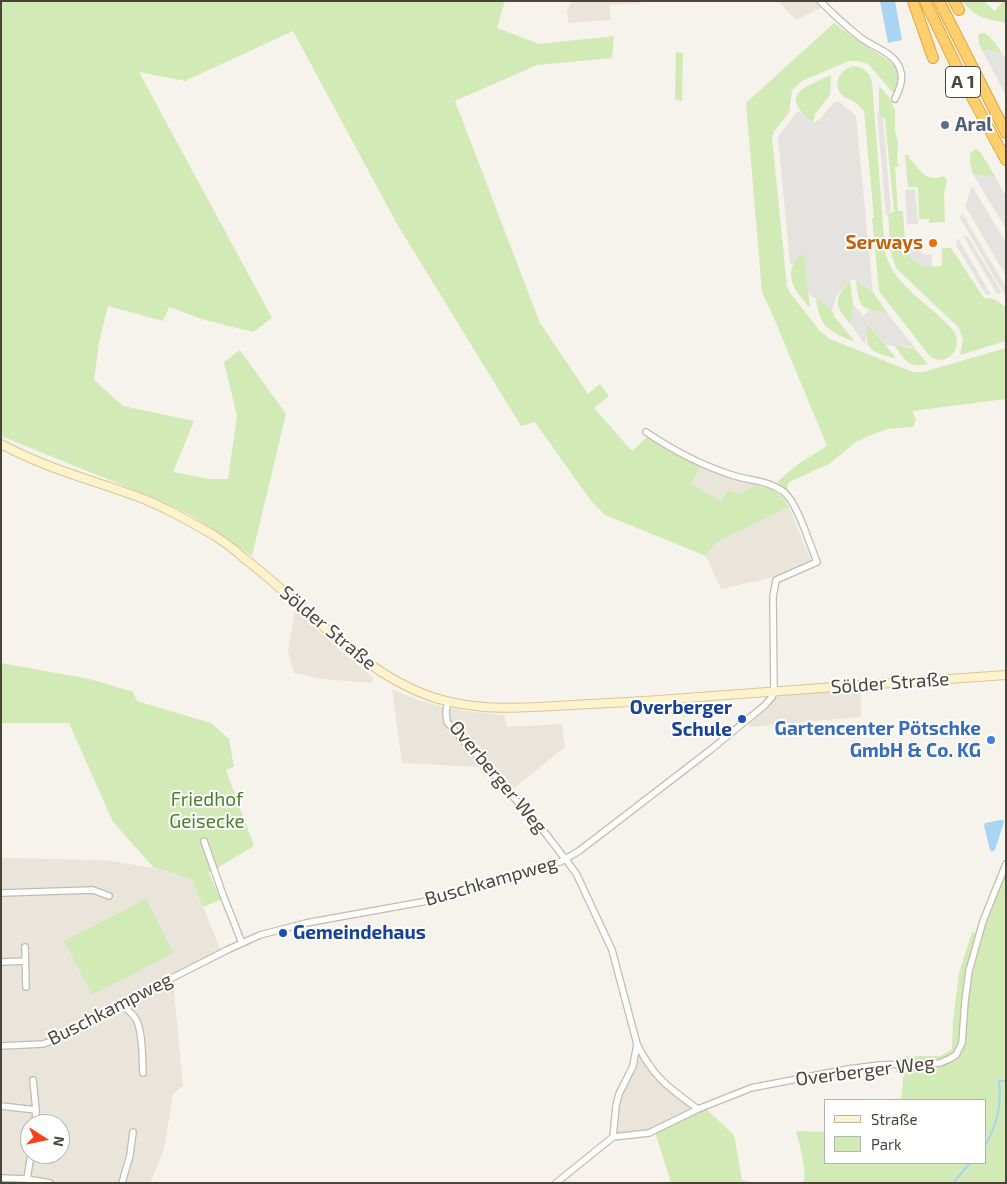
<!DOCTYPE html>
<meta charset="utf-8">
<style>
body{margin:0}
#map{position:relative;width:1007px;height:1184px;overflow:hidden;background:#f6f3ec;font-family:"Exo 2",sans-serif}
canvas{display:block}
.frame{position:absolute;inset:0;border:2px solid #4b4439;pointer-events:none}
.legend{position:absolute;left:824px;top:1099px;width:162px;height:65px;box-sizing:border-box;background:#fff;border:1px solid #b7b4b0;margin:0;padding:6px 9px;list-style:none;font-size:15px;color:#4b4439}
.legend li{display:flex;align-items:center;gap:10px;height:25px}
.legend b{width:25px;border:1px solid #b7b4b0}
.north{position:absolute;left:20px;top:1114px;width:50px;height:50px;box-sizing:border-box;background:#fff;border:1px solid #b7b4b0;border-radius:50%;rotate:100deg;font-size:14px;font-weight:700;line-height:20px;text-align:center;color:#4b4439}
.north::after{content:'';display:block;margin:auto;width:18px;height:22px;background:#fc3f1d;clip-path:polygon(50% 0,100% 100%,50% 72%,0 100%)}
</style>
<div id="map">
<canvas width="1007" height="1184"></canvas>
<div class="frame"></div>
<ul class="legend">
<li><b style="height:6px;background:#fff3cd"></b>Straße</li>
<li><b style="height:14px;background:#d2eab5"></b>Park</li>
</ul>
<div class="north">N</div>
</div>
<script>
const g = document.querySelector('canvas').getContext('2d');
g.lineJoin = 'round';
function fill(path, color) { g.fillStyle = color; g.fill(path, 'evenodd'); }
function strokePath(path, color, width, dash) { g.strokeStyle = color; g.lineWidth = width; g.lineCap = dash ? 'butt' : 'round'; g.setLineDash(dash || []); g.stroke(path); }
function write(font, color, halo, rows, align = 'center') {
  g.font = font + ' "Exo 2",sans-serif'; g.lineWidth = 4; g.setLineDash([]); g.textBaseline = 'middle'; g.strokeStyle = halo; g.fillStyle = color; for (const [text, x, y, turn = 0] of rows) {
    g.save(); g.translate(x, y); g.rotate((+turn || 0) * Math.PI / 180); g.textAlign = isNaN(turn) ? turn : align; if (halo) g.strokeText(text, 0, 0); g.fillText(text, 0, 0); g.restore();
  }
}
fill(new Path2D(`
 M 572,1 L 641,1 L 641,3 L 609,5 L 611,20 L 568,23 L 567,11 Z
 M 778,1 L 814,1 L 821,8 L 796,20 Z
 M 700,467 L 733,479 L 755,485 L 739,494 L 721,501 L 691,484 Z
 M 789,507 L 811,561 L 770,578 L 721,589 L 706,556 L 717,542 Z
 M 295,610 L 349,658 L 374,678 L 371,683 L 321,679 L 294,673 L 288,651 Z
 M 861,688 L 861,717 L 749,727 L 750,720 L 775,695 Z
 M 392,689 L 420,701 L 465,711 L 504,715 L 507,727 L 562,724 L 565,747 L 513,789 L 490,762 L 479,767 L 402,763 Z
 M 1,858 L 106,860 L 164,870 L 192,880 L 221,951 L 171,975 L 173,981 L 183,1086 L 173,1094 L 164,1150 L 150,1183 L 1,1183 ZM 30,1124 L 60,1124 L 60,1154 L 30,1154 Z
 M 638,1055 L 641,1055 L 644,1060 L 695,1109 L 649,1132 L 615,1134 L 617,1106 L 620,1095 L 635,1067 Z`), '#eae5da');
fill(new Path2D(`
 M 1,1 L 505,1 L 497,28 L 539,44 L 614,36 L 612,58 L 537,65 L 455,101 L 540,323 L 588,394 L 600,384 L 609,396 L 594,408 L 632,451 L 647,437 L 700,467 L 691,484 L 721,501 L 728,490 L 739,494 L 755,485 C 774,489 779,490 789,507 L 717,542 L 706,556 L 605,515 L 591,501 L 535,422 L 521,426 L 397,224 L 293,31 L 185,81 L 139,72 L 272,318 L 253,332 L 205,320 L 169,307 L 163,321 L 108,306 L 99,343 L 94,380 L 123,406 L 194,421 L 173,472 L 209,479 L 228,479 L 237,416 L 224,362 L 240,350 L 286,414 L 252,556 L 194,517 L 161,501 L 1,436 Z
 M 962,1 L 984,1 L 995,11 L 1003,1 L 1006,1 L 1006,23 C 984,18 977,19 962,1 Z
 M 834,23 C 845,31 857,40 869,48 C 885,59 911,68 893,93 L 868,64 L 858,61 L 849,61 L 804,80 L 798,84 L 792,91 L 789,113 L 774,131 L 772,138 L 787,286 L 790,293 L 820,331 L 830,339 L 913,372 L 923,372 L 1006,348 L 1006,399 L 912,411 L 916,419 L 913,427 L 888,429 L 871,435 L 856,442 L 829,464 L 789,482 L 787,486 L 789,492 L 777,482 L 798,464 L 827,446 L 771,311 L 762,292 L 746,103 Z
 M 981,33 L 985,33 L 992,39 L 1002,53 L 989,50 L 983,52 L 979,44 L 978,35 Z
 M 676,52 L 683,53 L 682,101 L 675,100 Z
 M 853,66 C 863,67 870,72 872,82 L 885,251 C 893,288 934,305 955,333 C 963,352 943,369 928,354 L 879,291 L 872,218 L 874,218 L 864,111 C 860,107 856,102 851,100 C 847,98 844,98 841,94 C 832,83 841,69 853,66 Z
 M 831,75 L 830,95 L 815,114 L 813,123 C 779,95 802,88 831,75 Z
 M 879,86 L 889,97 L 895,110 L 895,130 L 898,143 L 897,162 L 899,167 L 895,167 L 898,211 L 903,211 L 906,254 L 924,267 L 942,266 L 942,248 L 951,248 L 984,298 L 994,299 L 1006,307 L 1006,341 L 960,355 L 963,340 L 959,328 L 897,269 C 888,252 890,233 888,214 L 894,211 L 885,119 L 879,114 Z
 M 976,149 L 981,153 L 996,178 L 973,174 L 970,163 L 970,153 Z
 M 907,155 L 910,156 L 909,158 C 921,170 925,183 944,176 L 947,181 L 944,193 L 945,222 L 929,223 L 929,219 L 919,219 L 918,187 L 908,187 L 905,156 Z
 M 804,250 L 810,307 L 809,307 C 800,296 787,283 792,267 C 794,261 800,255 804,250 Z
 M 850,280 L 853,304 L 851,325 C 834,304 833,302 850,280 Z
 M 856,280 L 873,292 L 887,313 C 859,309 859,307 856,280 Z
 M 816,297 L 832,310 L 835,317 L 855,342 C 828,331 819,327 816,297 Z
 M 867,323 L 895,357 L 895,358 C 870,352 864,349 867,323 Z
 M 894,345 L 915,349 L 928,364 C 908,369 905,360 894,345 Z
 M 1,663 L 90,679 L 133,692 L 137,701 L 211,723 L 229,739 L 234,767 L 226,770 L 254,846 L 209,873 L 221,900 L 203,907 L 192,880 L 164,870 L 154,868 L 113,822 L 69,723 L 1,723 Z
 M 1006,869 L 1006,1183 L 803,1183 C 808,1172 799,1144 796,1131 L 826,1132 L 826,1163 L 986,1163 L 986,1100 L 901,1100 L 904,1072 L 896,1072 L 897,1065 L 941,1064 L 957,1055 L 970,971 L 984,921 Z
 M 146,899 L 173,953 L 92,995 L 64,941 Z
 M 972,932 L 978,933 L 961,1043 L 955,1054 L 940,1061 L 898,1062 L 894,1061 L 907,1056 L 941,1056 L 952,1049 L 953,1021 L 959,973 Z
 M 705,1108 L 734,1135 L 742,1180 L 756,1183 L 671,1183 L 655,1132 Z`), '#d2eab5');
fill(new Path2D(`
 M 989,50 L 1002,53 L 1006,59 L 1006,96 L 983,52 Z
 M 839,102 L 856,116 L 873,292 L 857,280 L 850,280 L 836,297 L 832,310 L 808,293 L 804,250 L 793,264 L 790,264 L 778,137 L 797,112 L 800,112 L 814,123 L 821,118 L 833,103 Z
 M 877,112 L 883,117 L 891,211 L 886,216 Z
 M 973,174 L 996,178 L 1006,196 L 1006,229 Z
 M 972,186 L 1006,243 L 1006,276 L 965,206 Z
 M 915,189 L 918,224 L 907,224 L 905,190 Z
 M 962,213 L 1006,287 L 1006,297 L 960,218 Z
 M 962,234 L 968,237 L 1002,293 L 997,294 Z
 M 958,238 L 991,295 L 986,295 L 956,245 Z
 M 913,246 L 925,255 L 932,254 L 932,267 L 924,267 L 906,254 Z
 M 853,304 L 863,316 L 870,310 L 887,313 L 916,349 L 910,347 L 885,345 L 868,323 L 865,345 L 851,325 Z`), '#e5e3e0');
fill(new Path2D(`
 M 880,1 L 895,1 L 902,40 L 888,43 Z
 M 1000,820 L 1003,820 L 1004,822 L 995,850 L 992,852 L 990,850 L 984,826 L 985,823 Z`), '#a9d4f2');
strokePath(new Path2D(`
 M 986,1144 C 997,1125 1002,1103 999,1081 L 1006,1081
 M 953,1183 L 970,1163`), '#a9d4f2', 2);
const street = new Path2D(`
 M 820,1 C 833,14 846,26 861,38 C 873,47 895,53 900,69 C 904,80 899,90 895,99
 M 448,701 L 446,712 L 447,722 L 546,834 L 576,873 L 612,950 L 637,1044 L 633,1066 L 619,1094 L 616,1106 L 613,1137
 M 204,841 L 223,895 L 242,943
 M 1,893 L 93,890 L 109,896
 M 25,947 L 26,987
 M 1,962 L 25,961
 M 121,1004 C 127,1009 134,1014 137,1021 C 143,1036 142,1057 143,1073
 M 637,1044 C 653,1077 669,1088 698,1109
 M 1,1046 L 43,1044 L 63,1037 L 121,1004 L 227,950 L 260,935 L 306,923 L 422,902 L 560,862 L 579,851 L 709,751 L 765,705 L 772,697 L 774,692 L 773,597 L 776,580 L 817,562 C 810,545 798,505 785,493 C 771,481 752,481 735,476 C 703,466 674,451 646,432
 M 33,1080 L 36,1110 L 35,1124
 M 1,1106 L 36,1110
 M 1,1178 L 27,1179 L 50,1183
 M 27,1179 L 31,1154
 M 122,1183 L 130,1155 L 133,1132
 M 556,1183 L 613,1137 L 649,1133 L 698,1109 L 751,1088 L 848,1069 L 880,1065 L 940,1063 L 949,1059 L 956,1055 L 962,1043 L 965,1001 L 969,971 L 983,921 L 1006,864`);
const secondary = new Path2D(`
 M 1,444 C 43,467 88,479 133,495 C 161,505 189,521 215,536 C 226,543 236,551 245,559 C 307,606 357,671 432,697 C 477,712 526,708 572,705 C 610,703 648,701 686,698 C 793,690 899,682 1006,675`);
const highway = new Path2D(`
 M 913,1 L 933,58
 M 925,1 L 967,88 L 1006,160
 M 939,1 L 1006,133
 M 954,1 L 959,10`);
strokePath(street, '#c2bbae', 8);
strokePath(secondary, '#d6c79b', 10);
strokePath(highway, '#e0a43c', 12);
strokePath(street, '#fff', 5.5);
strokePath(secondary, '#fff3cd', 8);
strokePath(highway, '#ffcf6e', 10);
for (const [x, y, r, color] of [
 [945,125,5,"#5c6f8a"],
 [933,243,5,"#e8710a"],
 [742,719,5,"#1a4fb4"],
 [991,740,5,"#3f7fe0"],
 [283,933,5,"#1a4fb4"]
]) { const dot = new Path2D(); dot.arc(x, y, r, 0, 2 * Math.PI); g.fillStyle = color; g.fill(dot); strokePath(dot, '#fff', 2); }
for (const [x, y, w] of [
 [963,82,35]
]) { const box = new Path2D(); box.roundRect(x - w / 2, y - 15.5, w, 31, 4); g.fillStyle = '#fff'; g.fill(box); strokePath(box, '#4b4439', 1); }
write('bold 18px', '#4b4439', null, [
 ["A 1",963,82]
]);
write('bold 19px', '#4e5e75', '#fff', [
 ["Aral",955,125]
], 'left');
write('bold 19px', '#c56008', '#fff', [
 ["Serways",923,243]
], 'right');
write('19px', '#4b4439', '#fff', [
 ["Sölder Straße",328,628,40],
 ["Sölder Straße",890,683,-4],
 ["Overberger Weg",498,777,50],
 ["Buschkampweg",491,881,-16],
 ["Buschkampweg",110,1009,-27],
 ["Overberger Weg",865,1071,-7]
]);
write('bold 19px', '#164399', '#fff', [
 ["Overberger",732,708],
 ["Schule",732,730],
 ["Gemeindehaus",293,933,"left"]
], 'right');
write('bold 19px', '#366cbe', '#fff', [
 ["Gartencenter Pötschke",981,729],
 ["GmbH & Co. KG",981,751]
], 'right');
write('19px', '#4a7f2a', '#fff', [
 ["Friedhof",207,800],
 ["Geisecke",207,822]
]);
</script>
